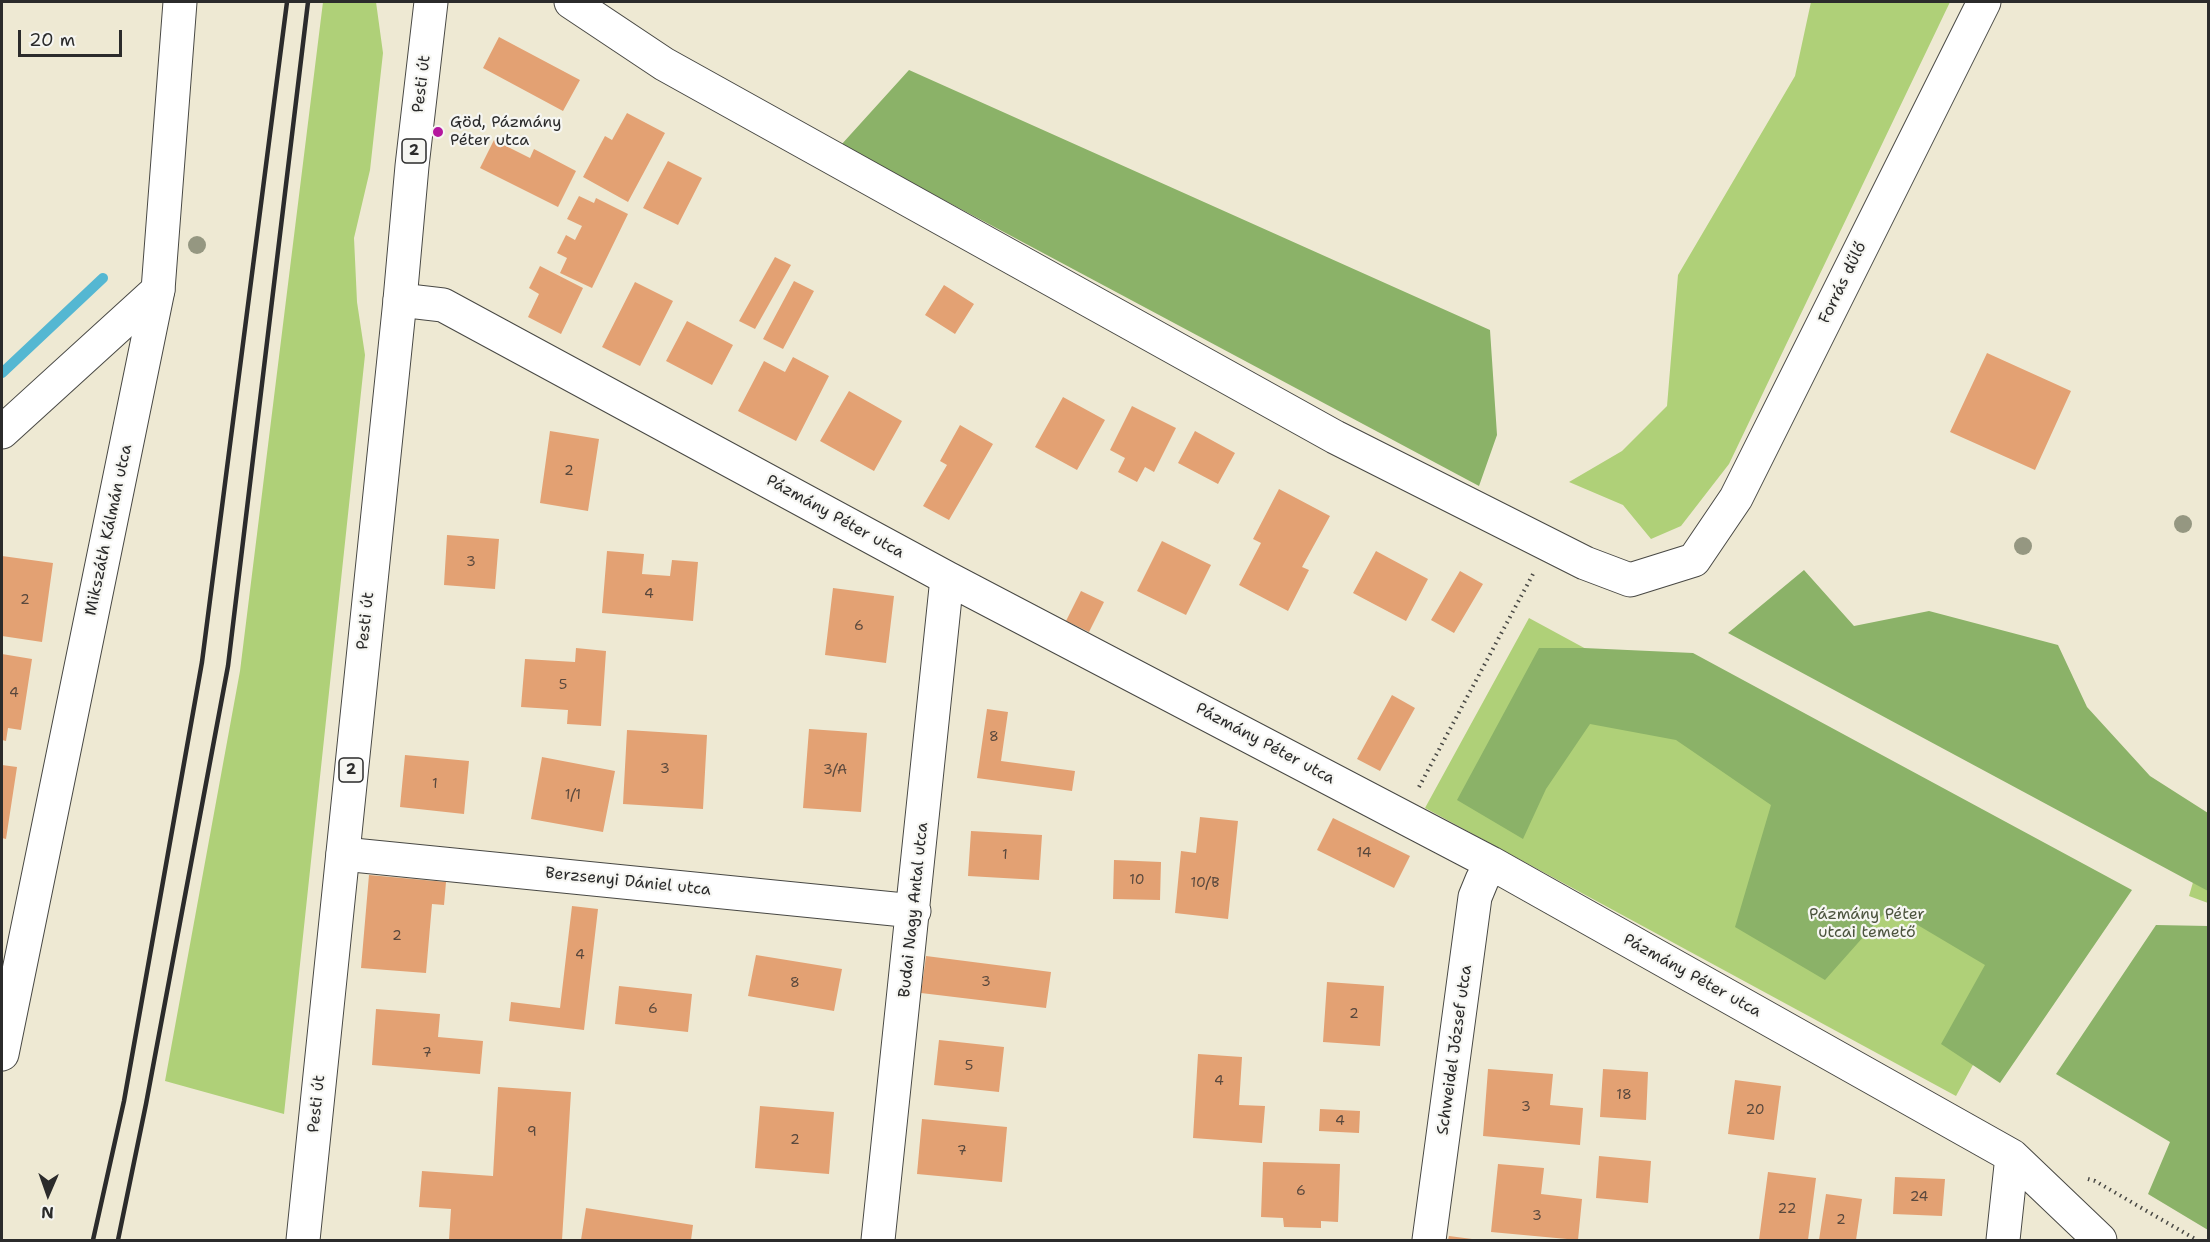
<!DOCTYPE html>
<meta charset="utf-8">
<style>
body{margin:0}
#map{position:relative;width:2210px;height:1242px;overflow:hidden;background:#eee9d3;font-family:"Shantell Sans",sans-serif}
canvas{display:block}
.frame{position:absolute;inset:0;border:3px solid #2b2b2b;pointer-events:none}
.north{position:absolute;left:18px;top:1164px;width:60px;height:60px;-webkit-text-stroke:4px #f6f6f2;paint-order:stroke;rotate:182deg;font-size:16px;font-weight:700;line-height:24px;text-align:center;color:#2b2b2b}
.north::after{content:'';display:block;margin:auto;width:21px;height:27px;background:#2b2b2b;clip-path:polygon(50% 0,100% 100%,50% 72%,0 100%)}
.scale{position:absolute;left:18px;top:30px;width:104px;height:27px;box-sizing:border-box;border:3px solid #2b2b2b;border-top:0;padding-left:8px;font-size:18px;line-height:21px;white-space:nowrap;color:#2b2b2b;-webkit-text-stroke:4px #f6f6f2;paint-order:stroke}
</style>
<div id="map">
<canvas width="2210" height="1242"></canvas>
<div class="frame"></div>
<div class="north">N</div>
<div class="scale">20 m</div>
</div>
<script>
const g = document.querySelector('canvas').getContext('2d');
g.lineJoin = 'round';
function fill(path, color) { g.fillStyle = color; g.fill(path, 'evenodd'); }
function strokePath(path, color, width, dash) { g.strokeStyle = color; g.lineWidth = width; g.lineCap = dash ? 'butt' : 'round'; g.setLineDash(dash || []); g.stroke(path); }
function write(font, color, halo, rows, align = 'center') {
  g.font = font + ' "Shantell Sans",sans-serif'; g.lineWidth = 4.5; g.setLineDash([]); g.textBaseline = 'middle'; g.strokeStyle = halo; g.fillStyle = color; for (const [text, x, y, turn = 0] of rows) {
    g.save(); g.translate(x, y); g.rotate((+turn || 0) * Math.PI / 180); g.textAlign = isNaN(turn) ? turn : align; if (halo) g.strokeText(text, 0, 0); g.fillText(text, 0, 0); g.restore();
  }
}
fill(new Path2D(`
 M 323,2 L 376,2 L 383,53 L 370,170 L 354,238 L 357,302 L 365,355 L 284,1114 L 165,1081 L 240,671 Z
 M 1811,2 L 1950,2 L 1729,464 L 1681,526 L 1651,539 L 1623,505 L 1569,482 L 1622,451 L 1667,406 L 1678,275 L 1795,76 Z
 M 1529,618 L 2060,906 L 1956,1096 L 1425,808 Z
 M 2208,831 L 2208,903 L 2189,896 Z`), '#afd078');
fill(new Path2D(`
 M 909,70 L 1490,330 L 1497,435 L 1479,486 L 841,145 Z
 M 1804,570 L 1854,626 L 1929,611 L 2058,645 L 2087,707 L 2150,776 L 2208,813 L 2208,891 L 1728,633 Z
 M 1539,648 L 1584,648 L 1693,653 L 2132,890 L 2000,1083 L 1941,1044 L 1985,965 L 1889,908 L 1825,980 L 1735,927 L 1771,805 L 1676,740 L 1590,724 L 1546,789 L 1523,839 L 1457,800 Z
 M 2156,925 L 2208,926 L 2208,1230 L 2148,1194 L 2170,1142 L 2056,1074 Z`), '#8bb268');
strokePath(new Path2D(`
 M 2,373 L 103,278`), '#54b7d2', 10);
fill(new Path2D(`
 M 499,37 L 580,80 L 563,111 L 483,68 Z
 M 627,113 L 665,133 L 628,202 L 583,177 L 605,136 L 612,140 Z
 M 494,140 L 530,158 L 534,149 L 576,171 L 558,207 L 480,168 Z
 M 668,161 L 702,178 L 678,225 L 643,208 Z
 M 579,196 L 594,203 L 596,198 L 628,214 L 592,288 L 560,273 L 567,258 L 557,253 L 566,235 L 575,240 L 582,226 L 567,219 Z
 M 775,257 L 791,265 L 755,329 L 739,321 Z
 M 540,266 L 583,288 L 561,334 L 528,317 L 539,294 L 529,288 Z
 M 794,281 L 814,291 L 783,349 L 763,339 Z
 M 635,282 L 673,301 L 640,366 L 602,347 Z
 M 944,285 L 974,304 L 955,334 L 925,315 Z
 M 687,321 L 733,345 L 712,385 L 666,361 Z
 M 1987,353 L 2071,391 L 2035,470 L 1950,432 Z
 M 793,357 L 829,376 L 796,441 L 738,411 L 764,361 L 785,372 Z
 M 849,391 L 902,421 L 874,471 L 820,441 Z
 M 1063,397 L 1105,420 L 1077,470 L 1035,447 Z
 M 1132,406 L 1176,428 L 1154,472 L 1145,467 L 1137,482 L 1118,472 L 1125,458 L 1110,450 Z
 M 960,425 L 993,444 L 949,520 L 923,506 L 947,465 L 940,461 Z
 M 550,431 L 599,439 L 588,511 L 540,503 Z
 M 1195,431 L 1235,453 L 1218,484 L 1178,463 Z
 M 1279,489 L 1330,516 L 1302,567 L 1309,570 L 1288,611 L 1239,585 L 1261,543 L 1253,539 Z
 M 447,535 L 499,539 L 495,589 L 444,585 Z
 M 1162,541 L 1211,565 L 1186,615 L 1137,591 Z
 M 607,551 L 644,554 L 642,574 L 670,576 L 672,560 L 698,562 L 693,621 L 602,613 Z
 M 1376,551 L 1428,579 L 1406,621 L 1353,593 Z
 M 2,556 L 53,563 L 42,642 L 2,636 Z
 M 1460,571 L 1483,584 L 1454,633 L 1431,620 Z
 M 833,588 L 894,596 L 886,663 L 825,655 Z
 M 1081,591 L 1104,602 L 1089,632 L 1066,621 Z
 M 576,648 L 606,651 L 601,726 L 567,724 L 568,710 L 521,707 L 525,659 L 575,662 Z
 M 2,654 L 32,659 L 21,730 L 8,728 L 6,741 L 2,740 Z
 M 1392,695 L 1415,708 L 1380,771 L 1357,759 Z
 M 987,709 L 1008,712 L 1001,761 L 1075,771 L 1072,791 L 977,778 Z
 M 809,729 L 867,733 L 861,812 L 803,808 Z
 M 627,730 L 707,735 L 703,809 L 623,804 Z
 M 405,755 L 469,761 L 464,814 L 400,807 Z
 M 542,757 L 615,771 L 603,832 L 531,819 Z
 M 2,765 L 17,767 L 6,839 L 2,838 Z
 M 1200,817 L 1238,821 L 1228,919 L 1175,913 L 1181,851 L 1196,853 Z
 M 1333,818 L 1410,856 L 1394,888 L 1317,850 Z
 M 971,831 L 1042,835 L 1039,880 L 968,876 Z
 M 1114,860 L 1161,862 L 1160,900 L 1113,899 Z
 M 369,875 L 446,882 L 444,905 L 432,904 L 426,973 L 361,968 Z
 M 572,906 L 598,909 L 584,1030 L 509,1021 L 511,1002 L 560,1008 Z
 M 756,955 L 842,969 L 834,1011 L 748,996 Z
 M 926,956 L 1051,972 L 1046,1008 L 921,993 Z
 M 1327,982 L 1384,986 L 1380,1046 L 1323,1042 Z
 M 619,986 L 692,994 L 688,1032 L 615,1024 Z
 M 376,1009 L 440,1014 L 438,1037 L 483,1041 L 480,1074 L 372,1065 Z
 M 939,1040 L 1004,1047 L 999,1092 L 934,1085 Z
 M 1198,1054 L 1242,1057 L 1239,1105 L 1265,1106 L 1262,1143 L 1193,1138 Z
 M 1488,1069 L 1553,1074 L 1550,1105 L 1583,1108 L 1580,1145 L 1483,1136 Z
 M 1603,1069 L 1648,1072 L 1646,1120 L 1600,1117 Z
 M 1735,1080 L 1781,1086 L 1774,1140 L 1728,1134 Z
 M 498,1087 L 571,1092 L 562,1240 L 449,1240 L 451,1209 L 419,1207 L 422,1171 L 493,1176 Z
 M 760,1106 L 834,1112 L 829,1174 L 755,1168 Z
 M 1320,1109 L 1360,1111 L 1359,1133 L 1319,1131 Z
 M 922,1119 L 1007,1127 L 1002,1182 L 917,1174 Z
 M 1599,1156 L 1651,1161 L 1648,1203 L 1596,1198 Z
 M 1263,1162 L 1340,1164 L 1338,1222 L 1321,1221 L 1321,1228 L 1284,1227 L 1283,1218 L 1261,1217 Z
 M 1498,1164 L 1544,1168 L 1541,1194 L 1582,1199 L 1578,1240 L 1491,1232 Z
 M 1768,1172 L 1816,1178 L 1808,1240 L 1759,1240 Z
 M 1895,1177 L 1945,1179 L 1942,1216 L 1893,1214 Z
 M 1826,1194 L 1862,1199 L 1856,1240 L 1819,1240 Z
 M 586,1208 L 693,1225 L 691,1240 L 581,1240 Z
 M 1449,1236 L 1472,1239 L 1472,1240 L 1448,1240 Z`), '#e3a173');
const minor = new Path2D(`
 M 571,2 L 664,64 L 1335,437 L 1585,563 L 1630,580 L 1694,560 L 1736,498 L 1984,2
 M 400,300 L 443,305 L 947,578 L 1491,863 L 2012,1156 L 2100,1240
 M 343,854 L 914,911
 M 2,1054 L 158,290
 M 878,1240 L 947,578
 M 1429,1240 L 1475,897 L 1482,880 L 1491,863
 M 2003,1240 L 2012,1156`);
const tertiary = new Path2D(`
 M 2,432 L 158,290 L 180,2`);
const primary = new Path2D(`
 M 303,1240 L 400,300 L 412,166 L 431,2`);
strokePath(minor, '#484844', 35);
strokePath(tertiary, '#484844', 35);
strokePath(primary, '#484844', 35);
strokePath(new Path2D(`
 M 1419,787 L 1533,574
 M 2088,1179 L 2095,1181 L 2197,1240`), '#484844', 4, [1.5, 4.5]);
strokePath(minor, '#fff', 33);
strokePath(tertiary, '#fff', 33);
strokePath(primary, '#fff', 33);
strokePath(new Path2D(`
 M 93,1240 L 124,1101 L 202,662 L 287,2
 M 118,1240 L 146,1104 L 228,666 L 308,2`), '#2b2b2b', 4.5);
g.fillStyle = '#959781';
for (const [x, y] of [
 [197,245],
 [2183,524],
 [2023,546]
]) { g.beginPath(); g.arc(x, y, 9, 0, 2 * Math.PI); g.fill(); }
for (const [x, y, r, color] of [
 [438,132,6,"#b5179e"]
]) { const dot = new Path2D(); dot.arc(x, y, r, 0, 2 * Math.PI); g.fillStyle = color; g.fill(dot); strokePath(dot, '#f6f6f2', 2); }
write('14px', '#59483d', null, [
 ["2",569,471],
 ["3",471,562],
 ["4",649,594],
 ["2",25,600],
 ["6",859,626],
 ["5",563,685],
 ["4",14,693],
 ["8",994,737],
 ["3",665,769],
 ["3/A",835,770],
 ["1",435,784],
 ["1/1",573,795],
 ["14",1364,853],
 ["1",1005,855],
 ["10",1137,880],
 ["10/B",1205,883],
 ["2",397,936],
 ["4",580,955],
 ["3",986,982],
 ["8",795,983],
 ["6",653,1009],
 ["2",1354,1014],
 ["7",427,1053],
 ["5",969,1066],
 ["4",1219,1081],
 ["18",1624,1095],
 ["3",1526,1107],
 ["20",1755,1110],
 ["4",1340,1121],
 ["9",532,1132],
 ["2",795,1140],
 ["7",962,1151],
 ["6",1301,1191],
 ["24",1919,1197],
 ["22",1787,1209],
 ["3",1537,1216],
 ["2",1841,1220]
]);
for (const [x, y, w] of [
 [414,151,24],
 [351,770,24]
]) { const box = new Path2D(); box.roundRect(x - w / 2, y - 12, w, 24, 4.5); g.fillStyle = '#f6f6f2'; g.fill(box); strokePath(box, '#2b2b2b', 1.5); }
write('bold 15px', '#2b2b2b', null, [
 ["2",414,151],
 ["2",351,770]
]);
write('16px', '#2b2b2b', '#f6f6f2', [
 ["Pesti út",422,84,-83],
 ["Forrás dűlő",1843,283,-64],
 ["Pázmány Péter utca",835,517,29],
 ["Mikszáth Kálmán utca",109,530,-78],
 ["Pesti út",366,621,-84],
 ["Pázmány Péter utca",1265,744,28],
 ["Berzsenyi Dániel utca",628,882,6],
 ["Budai Nagy Antal utca",914,910,-84],
 ["Pázmány Péter utca",1692,976,29],
 ["Schweidel József utca",1455,1050,-82],
 ["Pesti út",317,1104,-84]
]);
write('16px', '#2b2b2b', '#f6f6f2', [
 ["Göd, Pázmány",450,123],
 ["Péter utca",450,141]
], 'left');
write('16px', '#4c543e', '#f6f6f2', [
 ["Pázmány Péter",1867,915],
 ["utcai temető",1867,933]
]);
</script>
